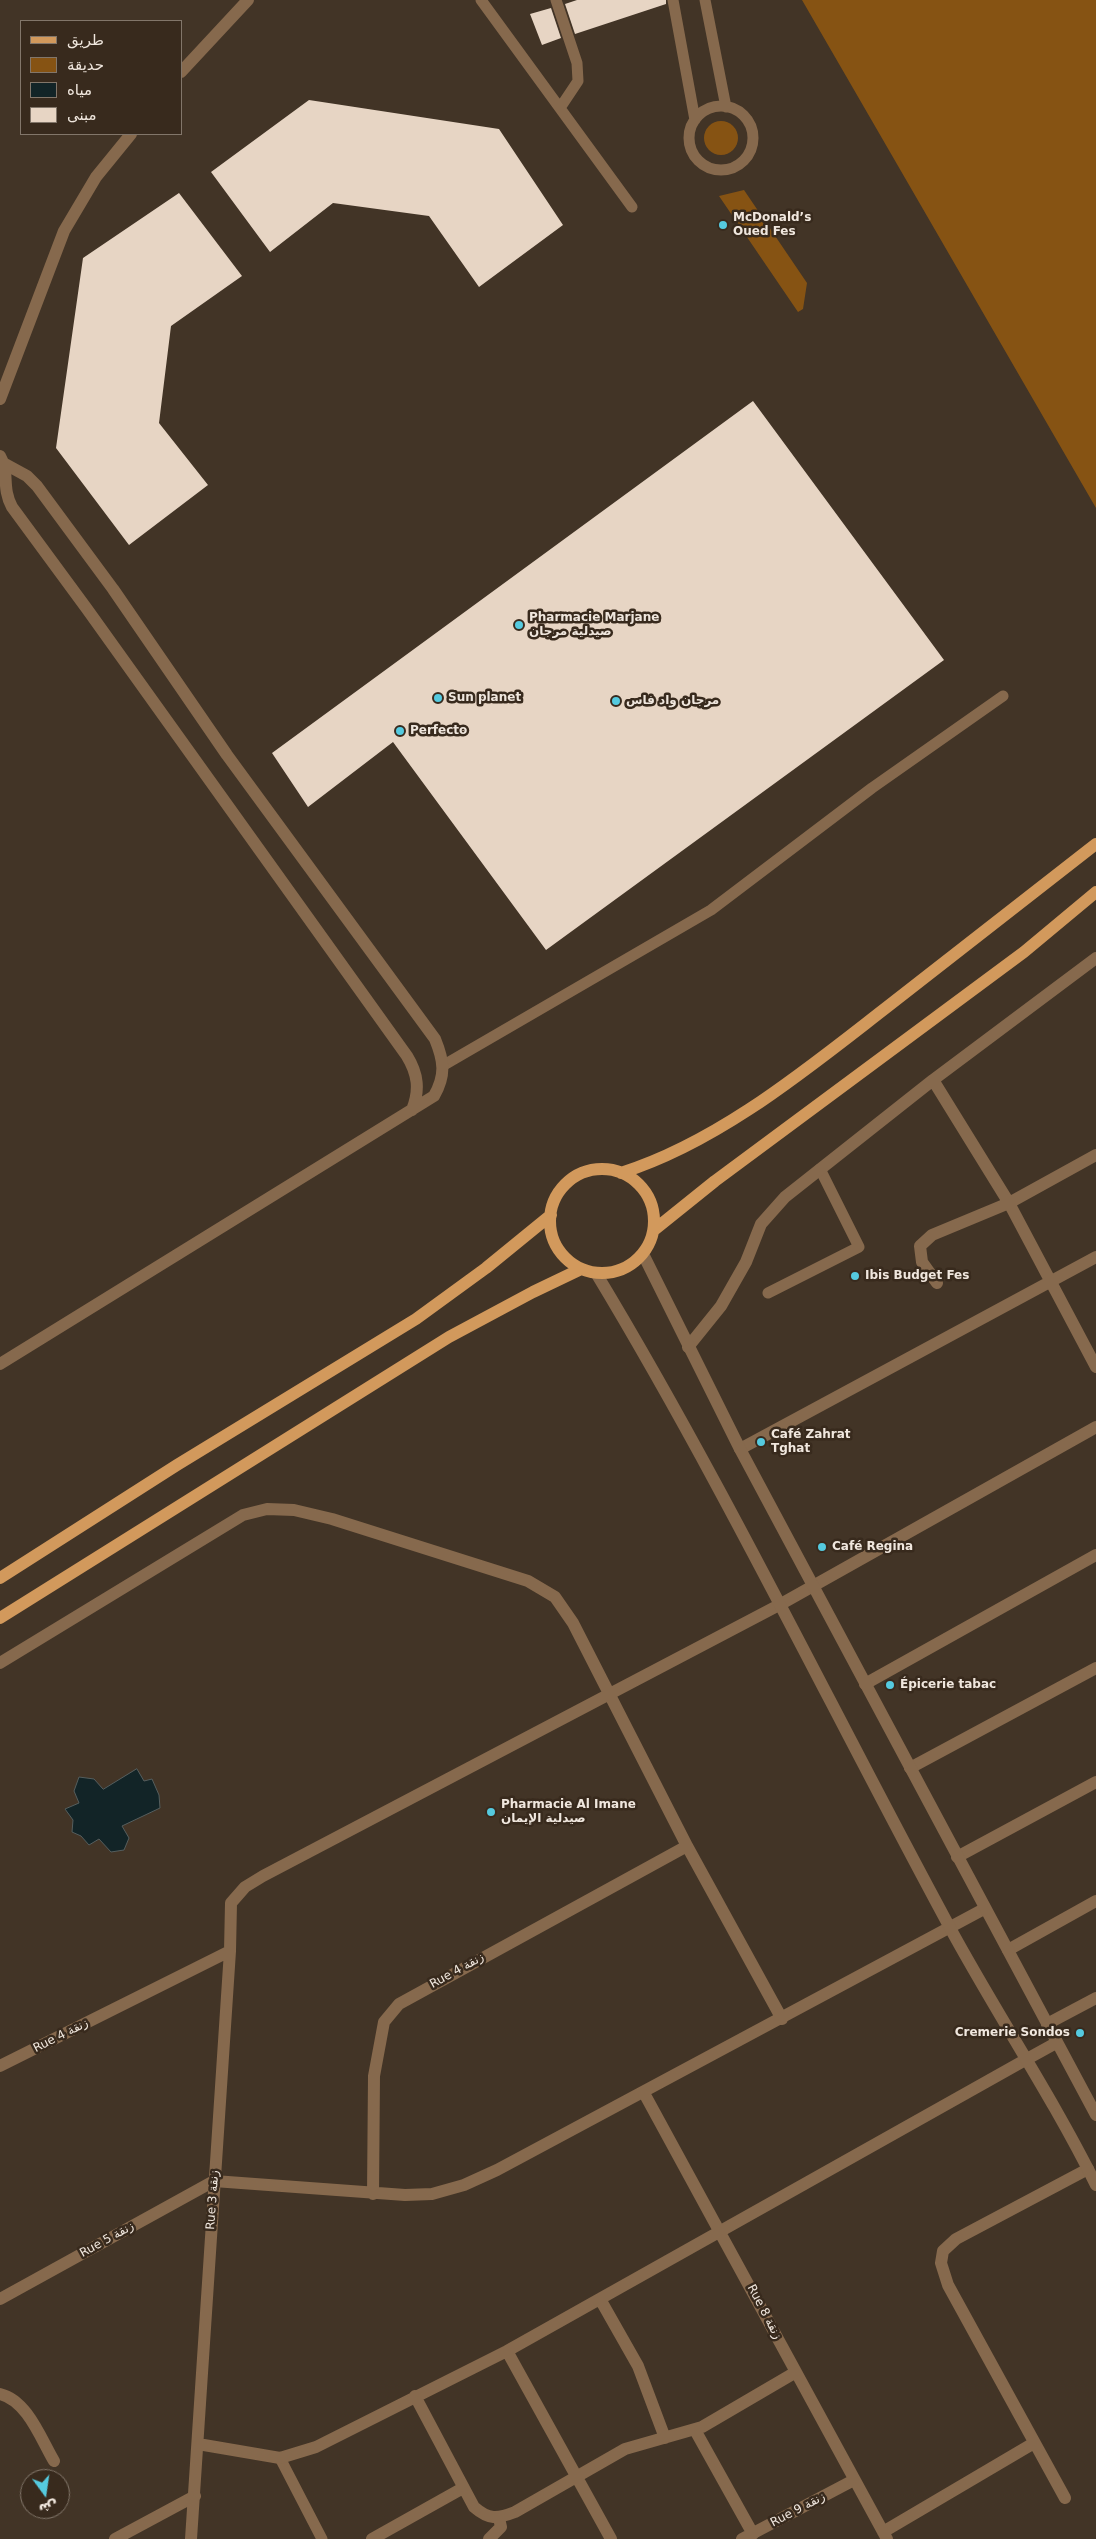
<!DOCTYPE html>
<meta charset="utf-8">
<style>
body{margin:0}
#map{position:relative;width:1096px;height:2539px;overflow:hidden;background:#423426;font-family:"DejaVu Sans",Cairo,sans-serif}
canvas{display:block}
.legend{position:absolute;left:20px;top:20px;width:162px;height:115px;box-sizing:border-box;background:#382a1d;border:1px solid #82766a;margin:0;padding:6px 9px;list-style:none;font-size:15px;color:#f0e7de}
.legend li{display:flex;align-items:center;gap:10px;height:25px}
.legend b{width:25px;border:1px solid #82766a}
.north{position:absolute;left:20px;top:2469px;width:50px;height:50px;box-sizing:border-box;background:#382a1d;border:1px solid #82766a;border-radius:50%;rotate:166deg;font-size:14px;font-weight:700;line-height:20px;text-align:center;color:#f0e7de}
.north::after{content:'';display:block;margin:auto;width:18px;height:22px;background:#55cadf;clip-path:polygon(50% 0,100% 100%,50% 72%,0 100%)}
</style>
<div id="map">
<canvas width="1096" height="2539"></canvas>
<ul class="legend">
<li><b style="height:6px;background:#d2995c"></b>طريق</li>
<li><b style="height:14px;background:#865313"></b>حديقة</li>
<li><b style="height:14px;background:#122427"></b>مياه</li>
<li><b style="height:14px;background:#e7d5c4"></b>مبنى</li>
</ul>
<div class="north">ش</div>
</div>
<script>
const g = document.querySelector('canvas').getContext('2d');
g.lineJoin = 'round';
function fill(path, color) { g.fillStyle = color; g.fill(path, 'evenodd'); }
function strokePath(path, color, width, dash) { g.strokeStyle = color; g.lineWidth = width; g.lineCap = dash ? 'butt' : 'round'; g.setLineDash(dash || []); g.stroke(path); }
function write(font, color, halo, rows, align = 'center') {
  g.font = font + ' "DejaVu Sans",Cairo,sans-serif'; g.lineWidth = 5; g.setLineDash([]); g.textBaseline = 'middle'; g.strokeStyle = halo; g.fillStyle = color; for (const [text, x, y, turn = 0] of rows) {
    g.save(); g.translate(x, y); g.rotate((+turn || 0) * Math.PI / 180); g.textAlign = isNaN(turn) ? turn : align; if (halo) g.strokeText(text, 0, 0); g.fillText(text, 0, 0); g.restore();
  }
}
fill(new Path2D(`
 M 802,0 L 1096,0 L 1096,508 Z
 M704 138a17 17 0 1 1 34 0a17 17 0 1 1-34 0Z
 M 744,190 L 807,283 L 803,309 L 798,312 L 719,196 Z`), '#865313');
const water = new Path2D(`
 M 137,1769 L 144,1781 L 152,1779 L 159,1795 L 160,1808 L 122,1826 L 129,1838 L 124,1850 L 111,1852 L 99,1839 L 89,1845 L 81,1836 L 72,1832 L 73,1820 L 65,1809 L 79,1803 L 74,1791 L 79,1777 L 94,1779 L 103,1789 Z`);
fill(water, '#122427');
strokePath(water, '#555e5e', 1);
fill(new Path2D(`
 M 577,0 L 666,0 L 666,4 L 575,34 L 565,4 Z
 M 551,8 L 561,38 L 542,45 L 530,14 Z
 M 309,100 L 499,129 L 563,225 L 479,287 L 429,216 L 333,203 L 270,252 L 211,172 Z
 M 179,193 L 242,276 L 171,326 L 159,423 L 208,485 L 129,545 L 56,448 L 83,258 Z
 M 753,401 L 944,660 L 546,950 L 393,742 L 308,807 L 272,753 Z`), '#e7d5c4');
strokePath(new Path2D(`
 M 481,0 L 632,207
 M 556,0 L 577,63 L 578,81 L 560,108
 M 673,0 L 695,120
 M 705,0 L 726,107
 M689 138a32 32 0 1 1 64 0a32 32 0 1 1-64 0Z
 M 444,1065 L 711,910 L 872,788 L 1003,696
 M 768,1293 L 859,1247 L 820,1169
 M 280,2458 L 322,2539`), '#86694d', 11);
strokePath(new Path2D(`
 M 181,72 L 248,0
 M 0,399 L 64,231 L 96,177 L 131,134
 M 0,456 C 10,473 1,486 12,507 L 87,609 L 407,1056 C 418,1074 420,1090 412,1110
 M 933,1080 L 1009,1203 L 1096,1367
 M 937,1283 L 922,1262 L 920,1246 L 932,1235 L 1009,1203 L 1096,1155
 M 688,1347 L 721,1306 L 746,1262 L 761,1224 L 785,1197 L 933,1080 L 1096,958
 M 0,1364 L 434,1096 C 446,1075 444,1061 435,1039 L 227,755 L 113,589 L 37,486 L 27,476 L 5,464
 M 740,1449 L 1096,1257
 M 0,1663 L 243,1515 L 267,1509 L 294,1510 L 332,1519 L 528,1581 L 555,1597 L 573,1623 L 687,1846 L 782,2019
 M 865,1684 L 1096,1555
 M 910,1768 L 1096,1668
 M 957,1857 L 1096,1782
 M 1008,1950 L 1096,1901
 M 1047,2024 L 1096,1998
 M 0,2066 L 230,1951
 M 644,2093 L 887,2539
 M 373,2194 L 374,2076 L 384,2022 L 399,2004 L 687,1846
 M 0,2299 L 214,2181 L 405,2195 L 432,2194 L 464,2185 L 497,2170 L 984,1909
 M 600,2299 L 638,2366 L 665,2438
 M 507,2351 L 611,2539
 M 0,2394 C 27,2400 41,2439 54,2461
 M 415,2396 L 474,2507 C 489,2520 497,2519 515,2512 L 625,2449 L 702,2427 L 796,2372
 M 695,2430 L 753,2534
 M 198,2444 L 280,2458 L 316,2447 L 507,2351 L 1027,2059
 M 1065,2498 L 948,2285 L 941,2263 L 943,2251 L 956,2239 L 1088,2169
 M 883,2532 L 1034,2443
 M 115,2539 L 195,2496
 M 191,2539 L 230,1951 L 231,1903 L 245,1887 L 263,1876 L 781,1604 L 1096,1427
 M 372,2539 L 463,2488
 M 489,2539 L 501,2527 L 499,2518
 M 742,2539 L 854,2480`), '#86694d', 12);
strokePath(new Path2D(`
 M 643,1254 L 740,1449 L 1096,2115
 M 596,1273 C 724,1485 831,1708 949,1926 C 996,2013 1052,2096 1096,2185
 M 1027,2059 L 1056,2043`), '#86694d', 12);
strokePath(new Path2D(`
 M550 1221a52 52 0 1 1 104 0a52 52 0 1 1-104 0Z
 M 621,1173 C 719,1142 807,1069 887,1007 C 956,953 1026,899 1096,844
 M 654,1230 L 715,1181 L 1024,952 L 1096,892
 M 0,1578 L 177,1465 L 416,1319 L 486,1268 L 551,1215
 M 0,1618 L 449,1337 L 533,1292 L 581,1269`), '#d2995c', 12);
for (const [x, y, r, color] of [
 [723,225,5,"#55cadf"],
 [519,625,5,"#55cadf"],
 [438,698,5,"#55cadf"],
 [616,701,5,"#55cadf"],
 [400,731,5,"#55cadf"],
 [855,1276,5,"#55cadf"],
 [761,1442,5,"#55cadf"],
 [822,1547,5,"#55cadf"],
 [890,1685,5,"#55cadf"],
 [491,1812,5,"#55cadf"],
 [1080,2033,5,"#55cadf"]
]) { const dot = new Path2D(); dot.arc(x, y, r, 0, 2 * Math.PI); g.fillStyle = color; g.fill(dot); strokePath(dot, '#382a1d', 2); }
write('bold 12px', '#f0e7de', '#382a1d', [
 ["McDonald’s",733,218],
 ["Oued Fes",733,232],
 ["Pharmacie Marjane",529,618],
 ["صيدلية مرجان",529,632],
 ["Sun planet",448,698],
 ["مرجان واد فاس",626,701],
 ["Perfecto",410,731],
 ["Ibis Budget Fes",865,1276],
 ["Café Zahrat",771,1435],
 ["Tghat",771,1449],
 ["Café Regina",832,1547],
 ["Épicerie tabac",900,1685],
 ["Pharmacie Al Imane",501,1805],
 ["صيدلية الإيمان",501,1819],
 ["Cremerie Sondos",1070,2033,"right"]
], 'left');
write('12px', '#f0e7de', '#382a1d', [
 ["Rue 4 زنقة",457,1971,-29],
 ["Rue 4 زنقة",61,2036,-27],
 ["Rue 3 زنقة",213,2200,-86],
 ["Rue 5 زنقة",107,2240,-29],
 ["Rue 8 زنقة",764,2312,62],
 ["Rue 9 زنقة",798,2510,-28]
]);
</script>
